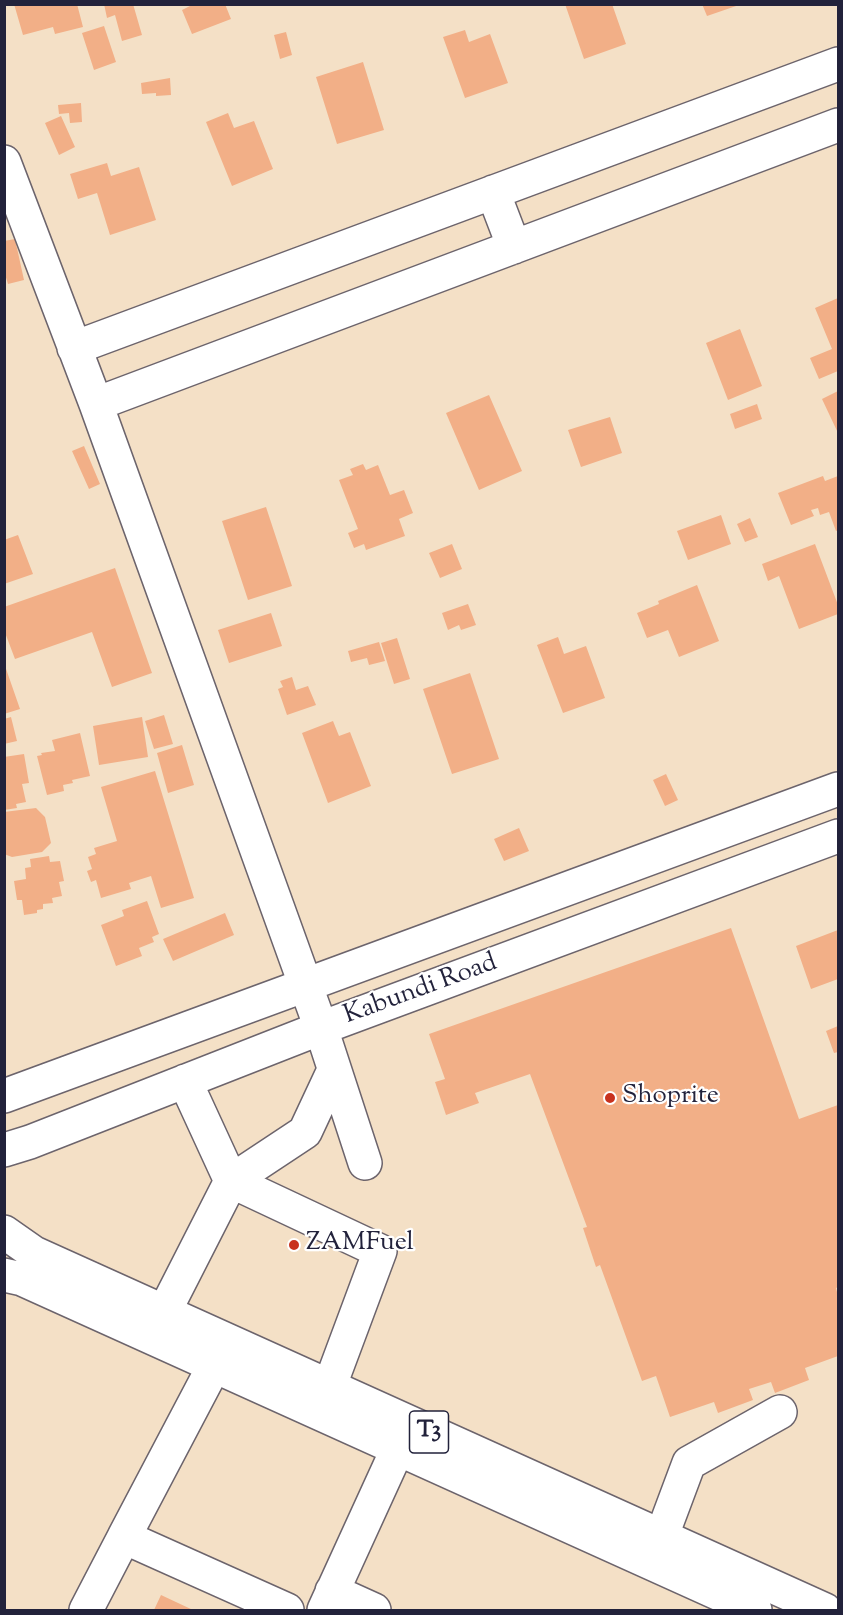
<!DOCTYPE html>
<style>
body{margin:0}
#map{position:relative;width:843px;height:1615px;overflow:hidden;background:#f4e0c6;font-family:"Sorts Mill Goudy",serif}
canvas{display:block}
.frame{position:absolute;inset:0;border:6px solid #22223b;pointer-events:none}
</style>
<div id="map">
<canvas width="843" height="1615"></canvas>
<div class="frame"></div>
</div>
<script>
const g = document.querySelector('canvas').getContext('2d');
g.lineJoin = 'round';
function fill(path, color) { g.fillStyle = color; g.fill(path, 'evenodd'); }
function strokePath(path, color, width, dash) { g.strokeStyle = color; g.lineWidth = width; g.lineCap = dash ? 'butt' : 'round'; g.setLineDash(dash || []); g.stroke(path); }
function write(font, color, halo, rows, align = 'center') {
  g.font = font + ' "Sorts Mill Goudy",serif'; g.lineWidth = 4.5; g.setLineDash([]); g.textBaseline = 'middle'; g.strokeStyle = halo; g.fillStyle = color; for (const [text, x, y, turn = 0] of rows) {
    g.save(); g.translate(x, y); g.rotate((+turn || 0) * Math.PI / 180); g.textAlign = isNaN(turn) ? turn : align; if (halo) g.strokeText(text, 0, 0); g.fillText(text, 0, 0); g.restore();
  }
}
fill(new Path2D(`
 M 14,4 L 77,4 L 83,27 L 55,34 L 53,27 L 23,35 Z
 M 104,4 L 133,4 L 142,35 L 122,41 L 115,15 L 107,18 Z
 M 194,4 L 225,4 L 231,19 L 192,34 L 182,10 Z
 M 565,4 L 612,4 L 626,44 L 584,59 Z
 M 702,4 L 739,4 L 739,5 L 707,16 Z
 M 104,26 L 116,62 L 94,70 L 82,33 Z
 M 465,30 L 469,42 L 490,34 L 508,83 L 465,98 L 443,37 Z
 M 286,32 L 292,55 L 280,59 L 274,35 Z
 M 363,62 L 384,130 L 337,144 L 316,77 Z
 M 170,78 L 171,95 L 156,96 L 156,93 L 142,94 L 141,83 Z
 M 81,103 L 82,122 L 70,123 L 69,113 L 59,114 L 58,105 Z
 M 228,113 L 234,128 L 254,121 L 273,169 L 232,186 L 206,122 Z
 M 61,116 L 75,147 L 59,155 L 45,123 Z
 M 107,163 L 111,176 L 139,167 L 156,220 L 110,235 L 97,193 L 78,199 L 70,174 Z
 M 15,239 L 24,280 L 8,284 L 4,271 L 4,241 Z
 M 838,298 L 838,371 L 819,379 L 810,358 L 832,349 L 815,308 Z
 M 740,329 L 762,386 L 728,400 L 706,343 Z
 M 838,391 L 838,433 L 822,399 Z
 M 489,395 L 522,471 L 479,490 L 446,413 Z
 M 757,404 L 762,419 L 735,429 L 730,414 Z
 M 610,417 L 622,453 L 581,467 L 568,430 Z
 M 84,446 L 100,484 L 89,489 L 72,451 Z
 M 363,464 L 366,470 L 378,465 L 390,495 L 404,490 L 413,513 L 399,519 L 405,536 L 366,550 L 364,544 L 354,548 L 348,533 L 358,529 L 339,480 L 353,475 L 350,469 Z
 M 823,476 L 825,481 L 838,476 L 838,530 L 836,531 L 829,512 L 820,515 L 818,508 L 811,510 L 814,516 L 791,525 L 778,493 Z
 M 266,507 L 292,586 L 248,600 L 222,521 Z
 M 721,515 L 731,544 L 688,560 L 677,531 Z
 M 750,518 L 758,537 L 745,542 L 737,524 Z
 M 18,535 L 33,574 L 4,584 L 4,540 Z
 M 452,544 L 462,569 L 440,578 L 429,553 Z
 M 815,544 L 838,605 L 838,614 L 799,629 L 779,576 L 768,581 L 762,564 Z
 M 115,568 L 152,673 L 112,687 L 92,632 L 15,659 L 4,630 L 4,607 Z
 M 697,585 L 719,641 L 679,657 L 668,630 L 647,638 L 637,613 L 659,604 L 658,601 Z
 M 468,604 L 476,625 L 461,630 L 459,625 L 448,630 L 442,613 Z
 M 271,613 L 282,646 L 229,663 L 218,630 Z
 M 558,637 L 564,654 L 586,646 L 605,698 L 563,713 L 537,645 Z
 M 397,638 L 410,679 L 394,684 L 381,643 Z
 M 379,642 L 385,661 L 369,665 L 367,658 L 351,662 L 348,651 Z
 M 4,663 L 20,709 L 4,714 Z
 M 470,673 L 499,759 L 452,774 L 423,689 Z
 M 292,677 L 296,690 L 308,686 L 316,705 L 287,715 L 278,689 L 283,687 L 280,681 Z
 M 164,715 L 173,744 L 154,749 L 145,721 Z
 M 11,717 L 17,741 L 4,744 L 4,719 Z
 M 142,717 L 148,757 L 99,765 L 93,726 Z
 M 333,721 L 339,736 L 350,732 L 371,786 L 328,803 L 302,733 Z
 M 80,733 L 90,776 L 72,780 L 73,783 L 63,785 L 64,791 L 47,795 L 37,756 L 42,755 L 41,753 L 55,751 L 52,740 Z
 M 182,745 L 194,785 L 168,793 L 157,753 Z
 M 24,754 L 29,783 L 22,784 L 26,802 L 16,804 L 17,808 L 4,810 L 4,757 Z
 M 155,771 L 194,898 L 161,908 L 151,876 L 129,883 L 131,889 L 101,898 L 96,880 L 91,882 L 87,871 L 92,869 L 88,857 L 96,854 L 94,848 L 117,841 L 101,787 Z
 M 666,774 L 678,800 L 665,806 L 653,780 Z
 M 36,808 L 45,817 L 51,843 L 42,852 L 12,857 L 4,854 L 4,812 Z
 M 519,828 L 529,851 L 504,861 L 494,839 Z
 M 49,856 L 50,862 L 60,861 L 64,881 L 59,882 L 62,896 L 52,898 L 53,903 L 43,904 L 43,909 L 37,910 L 37,913 L 24,915 L 22,900 L 17,900 L 14,881 L 26,879 L 25,868 L 31,867 L 30,859 Z
 M 147,901 L 159,934 L 152,937 L 154,942 L 139,948 L 142,956 L 116,966 L 101,925 L 124,916 L 122,910 Z
 M 225,913 L 234,935 L 173,961 L 163,939 Z
 M 731,928 L 799,1119 L 838,1105 L 838,1287 L 836,1288 L 838,1296 L 838,1356 L 805,1368 L 809,1380 L 775,1393 L 771,1382 L 749,1389 L 753,1400 L 718,1413 L 714,1402 L 670,1417 L 656,1376 L 642,1381 L 600,1265 L 596,1267 L 583,1228 L 587,1227 L 530,1074 L 475,1093 L 479,1103 L 446,1115 L 435,1082 L 445,1079 L 429,1034 Z
 M 838,930 L 838,979 L 811,989 L 796,946 Z
 M 838,1026 L 838,1052 L 834,1053 L 826,1031 Z
 M 161,1595 L 193,1610 L 154,1610 Z`), '#f2af87');
const minor = new Path2D(`
 M 4,162 L 96,404 L 321,1028 L 365,1163
 M 493,192 L 514,247
 M 74,348 L 838,64
 M 96,404 L 838,125
 M 185,1081 L 231,1181 L 380,1251 L 320,1412
 M 4,1096 L 838,789
 M 4,1150 L 30,1142 L 321,1028 L 838,836
 M 152,1336 L 231,1181 L 305,1132 L 334,1070
 M 124,1537 L 214,1366
 M 652,1562 L 689,1463 L 780,1412
 M 332,1591 L 374,1610
 M 86,1610 L 124,1537 L 287,1610
 M 324,1610 L 409,1424`);
const highway = new Path2D(`
 M 4,1232 L 34,1253 L 825,1610
 M 4,1275 L 22,1279 L 755,1610`);
strokePath(minor, '#6c646c', 36);
strokePath(highway, '#6c646c', 36);
strokePath(minor, '#fff', 33);
strokePath(highway, '#fff', 33);
for (const [x, y, r, color] of [
 [610,1098,6,"#c8321e"],
 [294,1245,6,"#c8321e"]
]) { const dot = new Path2D(); dot.arc(x, y, r, 0, 2 * Math.PI); g.fillStyle = color; g.fill(dot); strokePath(dot, '#fff', 2); }
for (const [x, y, w] of [
 [429,1432,39]
]) { const box = new Path2D(); box.roundRect(x - w / 2, y - 21, w, 42, 4.5); g.fillStyle = '#fff'; g.fill(box); strokePath(box, '#22223b', 1.5); }
write('bold 24px', '#22223b', null, [
 ["T3",429,1432]
]);
write('26px', '#22223b', '#fff', [
 ["Kabundi Road",421,991,-20]
]);
write('26px', '#22223b', '#fff', [
 ["Shoprite",622,1098],
 ["ZAMFuel",306,1245]
], 'left');
</script>
